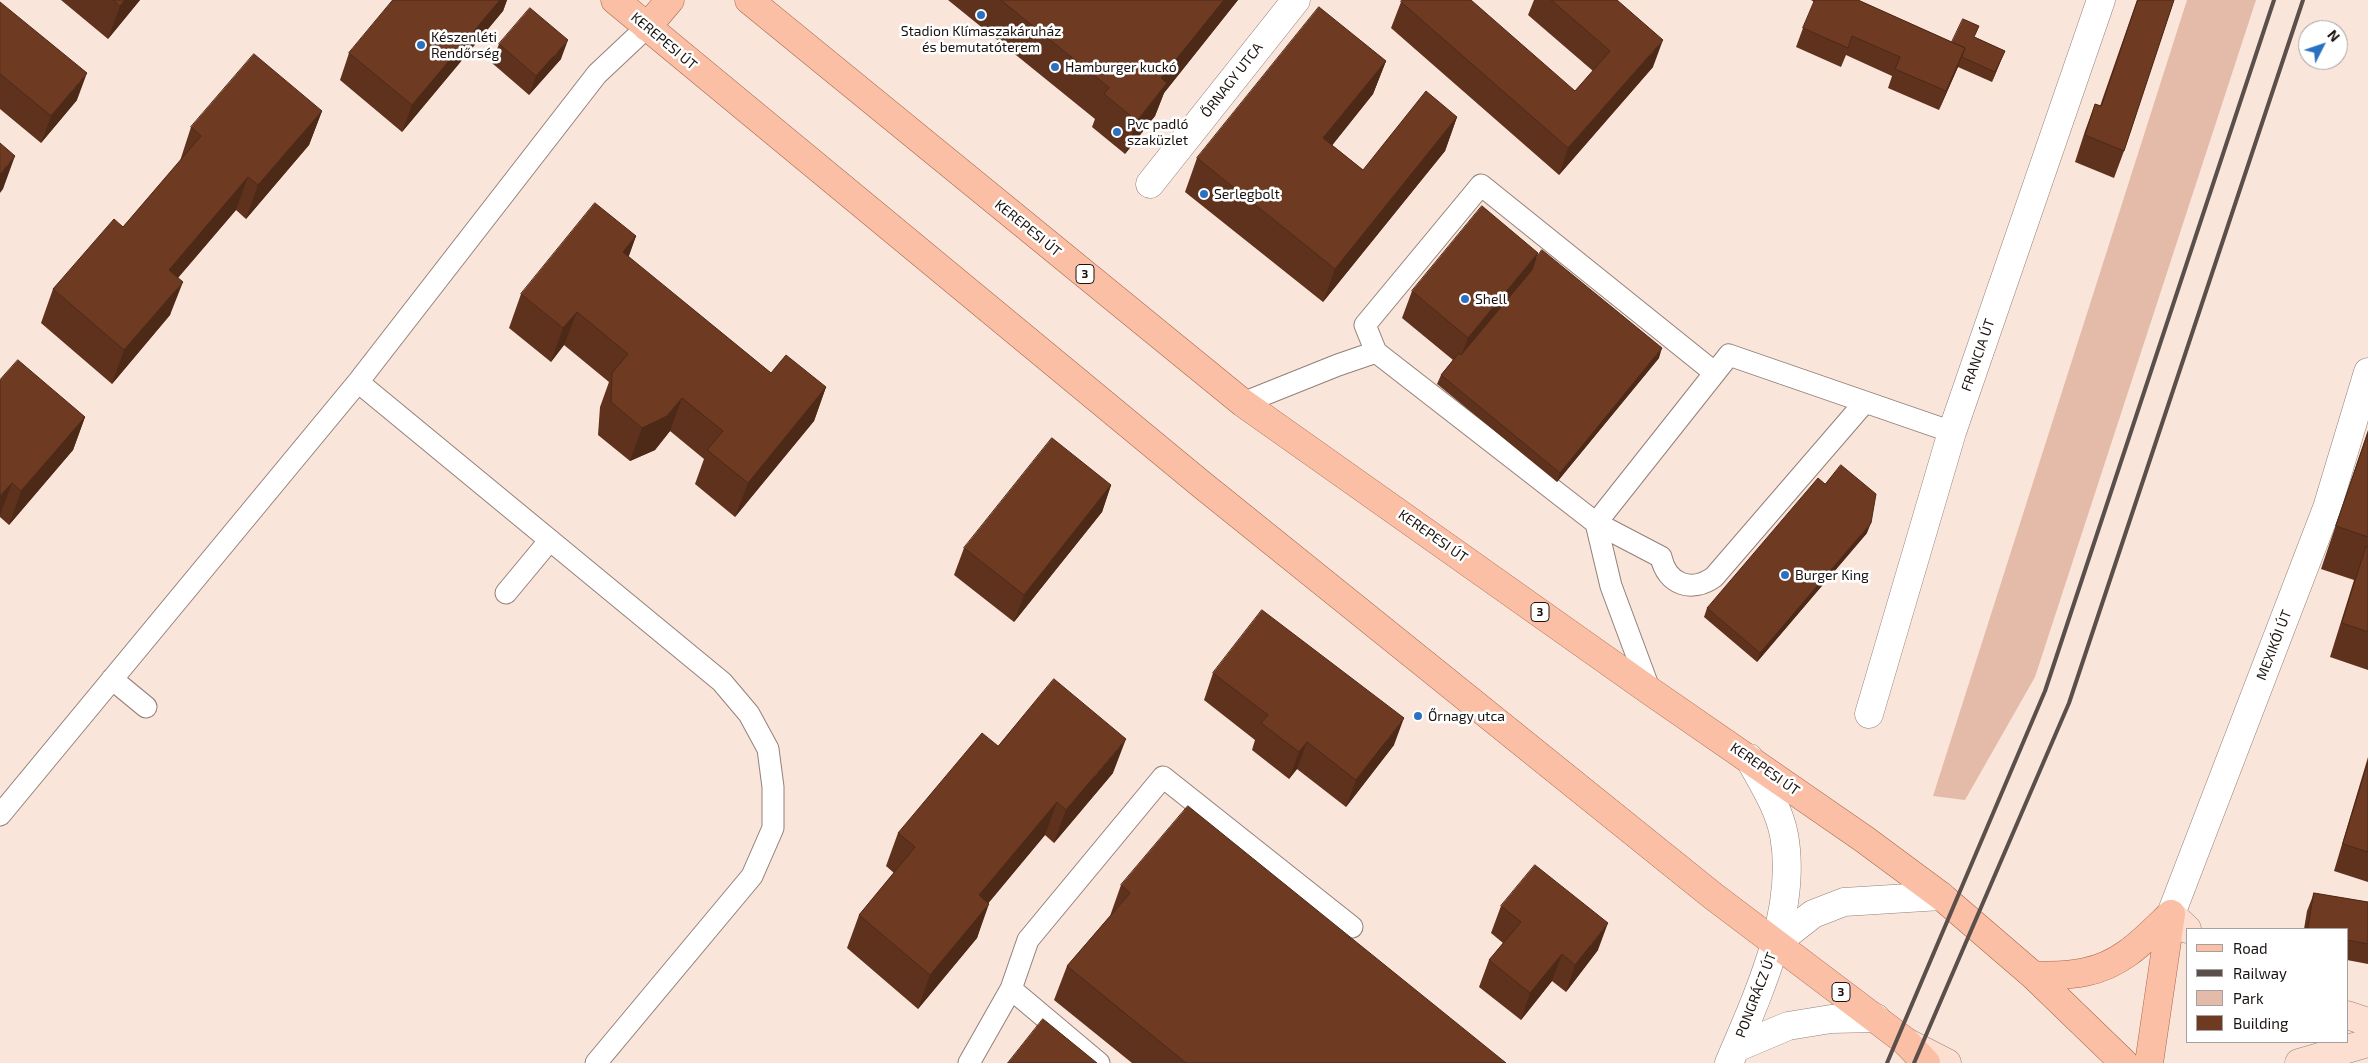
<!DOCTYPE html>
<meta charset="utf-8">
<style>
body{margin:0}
#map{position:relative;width:2368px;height:1063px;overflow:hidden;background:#fae5db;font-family:"Exo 2",sans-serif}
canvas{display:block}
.legend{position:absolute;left:2186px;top:928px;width:162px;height:115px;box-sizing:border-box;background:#fff;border:1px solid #a3a09f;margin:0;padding:6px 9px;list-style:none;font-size:15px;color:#19120f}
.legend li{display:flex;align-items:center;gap:10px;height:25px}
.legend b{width:25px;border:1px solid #a3a09f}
.north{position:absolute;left:2298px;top:20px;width:50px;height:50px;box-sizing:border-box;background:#fff;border:1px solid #a3a09f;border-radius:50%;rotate:49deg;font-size:14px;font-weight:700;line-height:20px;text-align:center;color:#19120f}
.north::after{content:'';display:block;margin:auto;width:18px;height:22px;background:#2b71c2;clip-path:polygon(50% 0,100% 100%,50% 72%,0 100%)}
</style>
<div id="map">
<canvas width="2368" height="1063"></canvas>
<ul class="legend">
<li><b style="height:6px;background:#fabfa4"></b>Road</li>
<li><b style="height:6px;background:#5a4f4a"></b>Railway</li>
<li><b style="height:14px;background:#e4baa8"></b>Park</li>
<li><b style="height:14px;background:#6e3a22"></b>Building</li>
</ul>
<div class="north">N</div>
</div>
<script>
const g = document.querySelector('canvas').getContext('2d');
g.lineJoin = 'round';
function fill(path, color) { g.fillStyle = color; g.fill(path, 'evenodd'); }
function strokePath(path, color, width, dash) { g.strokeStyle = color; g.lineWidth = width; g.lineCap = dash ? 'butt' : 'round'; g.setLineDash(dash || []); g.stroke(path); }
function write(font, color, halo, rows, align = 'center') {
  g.font = font + ' "Exo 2",sans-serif'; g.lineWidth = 5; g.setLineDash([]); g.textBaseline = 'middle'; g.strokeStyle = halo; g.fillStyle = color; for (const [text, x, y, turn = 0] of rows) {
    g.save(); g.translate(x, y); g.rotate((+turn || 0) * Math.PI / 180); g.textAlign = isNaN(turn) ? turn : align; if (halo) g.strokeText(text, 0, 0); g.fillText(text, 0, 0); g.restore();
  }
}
fill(new Path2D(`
 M 2187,0 L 2256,0 L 2035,677 L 1965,800 L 1933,796 Z`), '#e4baa8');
const service = new Path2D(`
 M 1376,352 L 1365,325 L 1481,185 L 1715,373
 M 358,382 L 722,682 L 749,714 L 768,749 L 773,787 L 773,828 L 752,876 L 596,1063
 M 1865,402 L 1714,577 C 1692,593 1667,585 1661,557 L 1596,523 L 1729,355 L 1952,432
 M 1243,403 L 1338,365 L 1376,352 L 1596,523 L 1611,586 L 1650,691
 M 506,593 L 550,540
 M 112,679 L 146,707
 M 0,815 L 358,382 L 597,74 L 647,27
 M 1011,989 L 1099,1063
 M 969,1063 L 1011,989 L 1028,940 L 1163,777 L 1352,927`);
const minor = new Path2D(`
 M 1150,184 L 1296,0
 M 1869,714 L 1952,432 L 2101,0
 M 2171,914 L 2327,508 L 2368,372`);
const tertiary = new Path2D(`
 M 1776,943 L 1813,914 L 1844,902 L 1941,896
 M 1736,1048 L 1788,1026 L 1831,1019 L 1876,1018
 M 1729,1063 C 1758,995 1798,910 1784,835 C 1779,808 1762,782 1749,758`);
const secondary = new Path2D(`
 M 2171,914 L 2187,929
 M 2347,1015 L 2368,1022
 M 1906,1042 L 1947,1063
 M 2299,1063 L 2368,1043`);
const primary = new Path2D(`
 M 615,0 L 1201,484 L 1713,896 L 1905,1041 L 1926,1063
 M 749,0 L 1243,403 L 1650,691 L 1864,839 L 1941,896 L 2034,976 L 2124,1063
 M 647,27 L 670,0
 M 2034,976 C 2051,975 2069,976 2085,972 C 2122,965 2145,939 2171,914
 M 2149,1063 L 2171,914`);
strokePath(service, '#948078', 23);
strokePath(minor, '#948078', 29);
strokePath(tertiary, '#948078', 29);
strokePath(secondary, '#948078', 29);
strokePath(primary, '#a96649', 29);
strokePath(service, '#fff', 21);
strokePath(minor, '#fff', 28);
strokePath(tertiary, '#fff', 28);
strokePath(secondary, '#fddfd2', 28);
strokePath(primary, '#fabfa4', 28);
strokePath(new Path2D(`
 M 1887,1063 L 2045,691 L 2274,0
 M 1914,1063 L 2069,703 L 2303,0`), '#5a4f4a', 4);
fill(new Path2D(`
 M 61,0 L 140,0 L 108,39 Z
 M 393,0 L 507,0 L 503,11 L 402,132 L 340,80 L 349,53 Z
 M 948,0 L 1238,0 L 1164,93 L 1155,116 L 1125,154 L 1092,127 L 1095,119 Z
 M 1534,0 L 1617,0 L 1653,67 L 1559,175 L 1391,28 L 1401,2 L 1575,91 L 1593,71 L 1528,15 Z
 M 1811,0 L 1858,0 L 1952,42 L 1975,37 L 2005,51 L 1992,82 L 1958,67 L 1939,110 L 1888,88 L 1892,76 L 1846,55 L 1841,67 L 1796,47 L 1803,28 L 1814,2 Z
 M 2137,0 L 2174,0 L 2124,151 L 2114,178 L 2075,162 L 2085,131 L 2095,104 L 2100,106 Z
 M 0,2 L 77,100 L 41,143 L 0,109 Z
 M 499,44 L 561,59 L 529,95 L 492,63 Z
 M 1386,61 L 1373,94 L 1332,145 L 1363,170 L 1457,117 L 1445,151 L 1323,302 L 1185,192 L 1197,158 Z
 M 322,111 L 309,145 L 246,219 L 236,210 L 178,278 L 170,315 L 112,384 L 41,323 L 53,289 L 123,227 L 180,161 L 191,127 Z
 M 636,236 L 628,257 L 771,373 L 826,387 L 814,421 L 735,517 L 695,484 L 704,459 L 670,431 L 655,450 L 630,461 L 598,435 L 600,407 L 609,382 L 564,345 L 551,362 L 509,328 L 521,294 Z
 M 1538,253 L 1536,258 L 1659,358 L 1557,482 L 1437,384 L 1441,375 L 1453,360 L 1402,318 L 1412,291 Z
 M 0,380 L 85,417 L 73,450 L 9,525 L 0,517 Z
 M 2368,430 L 2368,670 L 2330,657 L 2354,580 L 2321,569 Z
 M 1111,485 L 1102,512 L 1014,622 L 954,575 L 964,548 Z
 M 1867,533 L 1757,662 L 1704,617 L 1707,608 Z
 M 1213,673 L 1394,745 L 1346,807 L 1297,769 L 1289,779 L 1252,750 L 1255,740 L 1204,700 Z
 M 2368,757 L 2368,882 L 2334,871 Z
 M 1113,773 L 1054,843 L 1045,835 L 988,903 L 977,938 L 918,1009 L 847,948 L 859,915 L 894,873 L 886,866 L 898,833 Z
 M 1121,885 L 1506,1063 L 1132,1063 L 1054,1000 L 1067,966 L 1110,916 Z
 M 2314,893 L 2368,902 L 2368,964 L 2347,960 L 2347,929 L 2304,929 L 2307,911 Z
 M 1501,906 L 1598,950 L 1566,992 L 1552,981 L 1521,1020 L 1479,987 L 1489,960 L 1503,943 L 1491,933 Z`), '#5f321d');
fill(new Path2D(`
 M 125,0 L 140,0 L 108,39 L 120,6 Z
 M 500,0 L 507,0 L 503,11 L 402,132 L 412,105 Z
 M 1224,0 L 1238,0 L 1164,93 L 1155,116 L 1125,154 L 1137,121 L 1161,78 Z
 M 568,40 L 561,59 L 529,95 L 536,76 Z
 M 1663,40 L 1653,67 L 1559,175 L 1568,148 Z
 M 1965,48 L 1958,67 L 1939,110 L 1946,91 Z
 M 2005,51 L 2001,60 L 1992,82 L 1995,72 Z
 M 1386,61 L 1373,94 L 1311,172 L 1323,138 Z
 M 87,73 L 77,100 L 41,143 L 51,116 Z
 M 322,111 L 309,145 L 246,219 L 258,185 Z
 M 1457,117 L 1445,151 L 1323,302 L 1335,269 Z
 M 15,156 L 3,189 L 0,193 L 0,174 Z
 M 248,177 L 236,210 L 156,303 L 169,270 Z
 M 636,236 L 624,270 L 623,252 Z
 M 1538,253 L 1528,280 L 1458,365 L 1468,338 Z
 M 183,282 L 170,315 L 112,384 L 124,350 Z
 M 577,312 L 564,345 L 551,362 L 563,328 Z
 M 1662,348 L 1659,358 L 1557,482 L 1560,473 Z
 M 826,387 L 814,421 L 735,517 L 748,483 Z
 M 682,398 L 670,431 L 655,450 L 630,461 L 642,428 Z
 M 85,417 L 73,450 L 9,525 L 21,491 Z
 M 12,483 L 0,515 L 0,496 Z
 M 1111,485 L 1102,512 L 1014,622 L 1024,595 Z
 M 1871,523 L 1867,533 L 1757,662 L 1760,653 Z
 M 1404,718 L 1394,745 L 1346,807 L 1356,780 Z
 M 1126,739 L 1113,773 L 1054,843 L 1066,810 Z
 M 1307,742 L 1297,769 L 1289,779 L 1299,752 Z
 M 1057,802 L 1045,835 L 967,929 L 979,895 Z
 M 989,904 L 977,938 L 918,1009 L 930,975 Z
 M 1608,923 L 1598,950 L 1566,992 L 1575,965 Z
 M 1562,954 L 1552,981 L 1521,1020 L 1530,993 Z`), '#4d2918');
const building = new Path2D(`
 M 114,0 L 125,0 L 120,6 Z
 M 393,0 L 500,0 L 412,105 L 349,53 Z
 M 1001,0 L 1224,0 L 1161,78 L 1167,83 L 1137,121 L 1104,94 L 1109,88 Z
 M 1402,0 L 1471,0 L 1575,91 L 1610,51 L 1551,0 L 1617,0 L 1663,40 L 1568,148 L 1401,2 Z
 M 1815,0 L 1858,0 L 1965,48 L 1946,91 L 1895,69 L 1900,57 L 1852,36 L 1848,48 L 1803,28 Z
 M 2138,0 L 2174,0 L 2124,151 L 2085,135 L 2095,104 L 2101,106 Z
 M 0,2 L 87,73 L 51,116 L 0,74 Z
 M 1319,7 L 1386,61 L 1323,138 L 1363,170 L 1426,91 L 1457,117 L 1335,269 L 1197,158 Z
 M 530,8 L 568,40 L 536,76 L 499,44 Z
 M 1963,19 L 1979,26 L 1974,37 L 2005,51 L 1995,72 L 1962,57 L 1965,48 L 1952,42 Z
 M 254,54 L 322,111 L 258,185 L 248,177 L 169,270 L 183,282 L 124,350 L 53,289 L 114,219 L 123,227 L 201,136 L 191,127 Z
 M 0,143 L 15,156 L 0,174 Z
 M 595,203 L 636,236 L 623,252 L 771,373 L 786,355 L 826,387 L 748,483 L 707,450 L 723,431 L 682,398 L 667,416 L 642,428 L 611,402 L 612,373 L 628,354 L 577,312 L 563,328 L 521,294 Z
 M 1482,206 L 1538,253 L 1468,338 L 1412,291 Z
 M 1542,250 L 1662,348 L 1560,473 L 1441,375 L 1459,353 L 1461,355 L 1532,270 L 1536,258 Z
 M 18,360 L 85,417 L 21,491 L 12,483 L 0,496 L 0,380 Z
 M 2368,433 L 2368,537 L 2336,526 Z
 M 1052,438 L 1111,485 L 1024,595 L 964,548 Z
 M 1841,465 L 1876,494 L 1871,523 L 1760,653 L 1707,608 L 1818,478 L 1825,484 Z
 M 2366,547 L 2368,547 L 2368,632 L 2342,623 Z
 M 1262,610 L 1404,718 L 1356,780 L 1307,742 L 1299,752 L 1261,723 L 1268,715 L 1213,673 Z
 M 1054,679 L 1126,739 L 1066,810 L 1057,802 L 979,895 L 989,904 L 930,975 L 859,915 L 915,847 L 898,833 L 982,733 L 998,746 Z
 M 2368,762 L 2368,852 L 2343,844 Z
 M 1188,806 L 1506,1063 L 1186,1063 L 1067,966 L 1130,893 L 1121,885 Z
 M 1535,865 L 1608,923 L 1575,965 L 1562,954 L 1530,993 L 1489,960 L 1521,922 L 1501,906 Z
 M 2314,893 L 2368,902 L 2368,944 L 2347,940 L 2347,929 L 2308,929 Z
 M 1043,1019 L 1097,1063 L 1008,1063 Z`);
fill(building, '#6e3a22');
strokePath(building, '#4d2918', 1);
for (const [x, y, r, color] of [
 [981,15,5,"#2b71c2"],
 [421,45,5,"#2b71c2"],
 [1055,67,5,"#2b71c2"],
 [1117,132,5,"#2b71c2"],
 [1204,194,5,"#2b71c2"],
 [1465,299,5,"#2b71c2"],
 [1785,575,5,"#2b71c2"],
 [1418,716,5,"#2b71c2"]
]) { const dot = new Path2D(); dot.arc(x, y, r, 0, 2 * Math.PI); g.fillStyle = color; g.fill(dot); strokePath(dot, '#fff', 2); }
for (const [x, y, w] of [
 [1085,274,18],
 [1540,612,18],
 [1841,992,18]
]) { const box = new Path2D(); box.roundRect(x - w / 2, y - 9.5, w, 19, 4); g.fillStyle = '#fff'; g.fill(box); strokePath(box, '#19120f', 1); }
write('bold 12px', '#19120f', null, [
 ["3",1085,274],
 ["3",1540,612],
 ["3",1841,992]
]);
write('14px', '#19120f', '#fff', [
 ["Stadion Klímaszakáruház",981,31,"center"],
 ["és bemutatóterem",981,47,"center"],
 ["Készenléti",431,37],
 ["Rendőrség",431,53],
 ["Hamburger kuckó",1065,67],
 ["Pvc padló",1127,124],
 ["szaküzlet",1127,140],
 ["Serlegbolt",1214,194],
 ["Shell",1475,299],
 ["Burger King",1795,575],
 ["Őrnagy utca",1428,716]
], 'left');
write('14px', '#19120f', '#fff', [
 ["KEREPESI ÚT",664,41,40],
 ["ŐRNAGY UTCA",1232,80,-52],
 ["KEREPESI ÚT",1028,228,39],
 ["FRANCIA ÚT",1978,355,-71],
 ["KEREPESI ÚT",1433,536,35],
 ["MEXIKÓI ÚT",2274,645,-69],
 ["KEREPESI ÚT",1765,769,35],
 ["PONGRÁCZ ÚT",1756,995,-69]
]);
</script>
